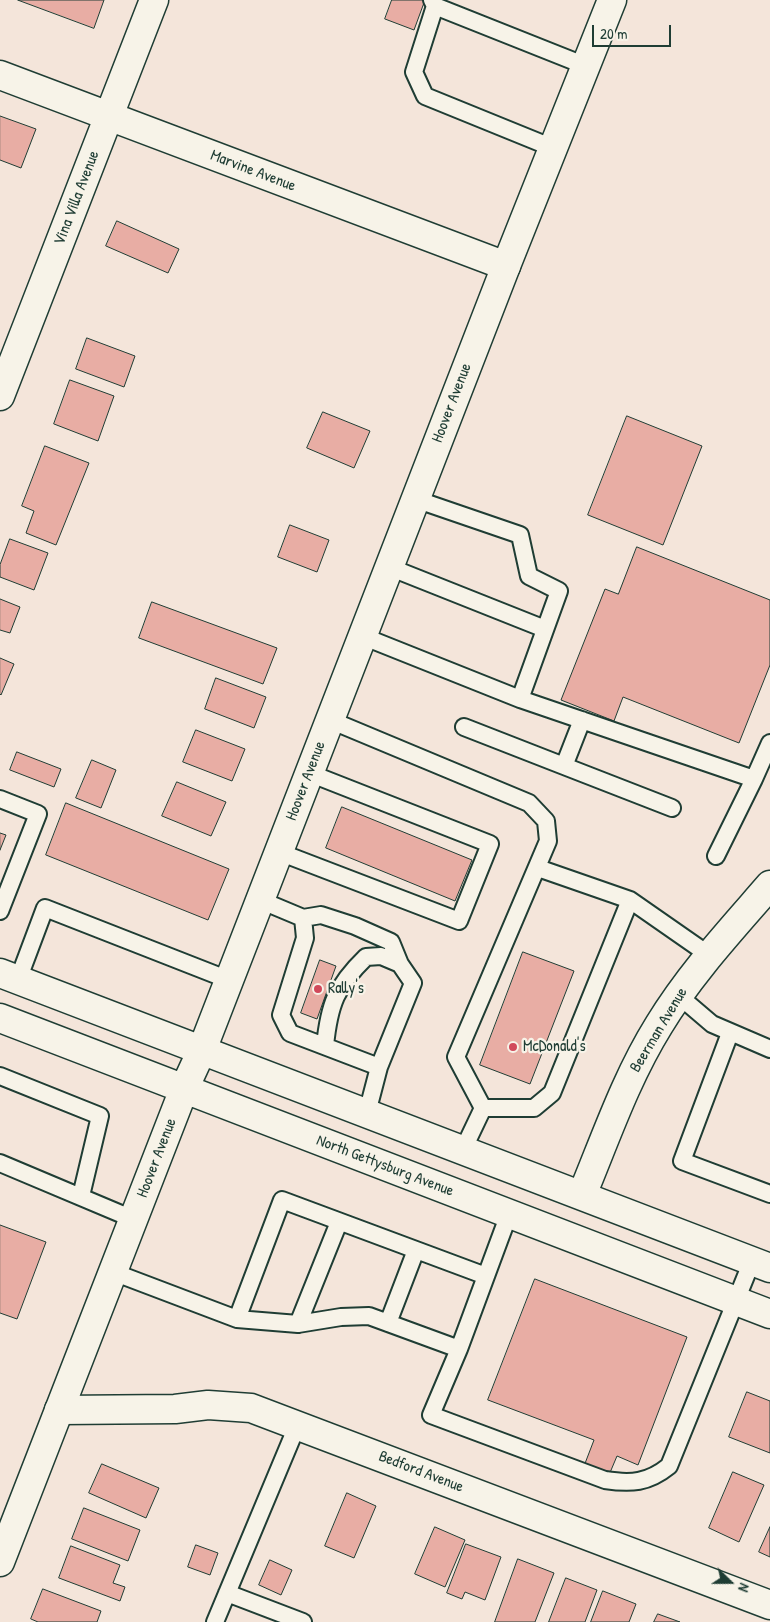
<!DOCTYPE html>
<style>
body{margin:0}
#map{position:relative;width:770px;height:1622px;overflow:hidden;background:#f4e5da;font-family:"Patrick Hand",sans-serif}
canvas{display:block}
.north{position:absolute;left:705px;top:1557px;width:50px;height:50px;-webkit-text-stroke:4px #f7f3e8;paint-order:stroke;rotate:112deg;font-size:14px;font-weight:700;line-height:20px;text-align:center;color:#1f3d34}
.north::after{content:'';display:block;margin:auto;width:18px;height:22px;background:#1f3d34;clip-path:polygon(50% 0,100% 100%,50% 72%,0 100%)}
.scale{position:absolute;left:592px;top:25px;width:79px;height:22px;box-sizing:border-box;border:2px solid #1f3d34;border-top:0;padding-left:6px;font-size:15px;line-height:18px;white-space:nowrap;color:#1f3d34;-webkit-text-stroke:4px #f7f3e8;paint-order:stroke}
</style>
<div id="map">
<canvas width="770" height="1622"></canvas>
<div class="north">N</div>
<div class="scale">20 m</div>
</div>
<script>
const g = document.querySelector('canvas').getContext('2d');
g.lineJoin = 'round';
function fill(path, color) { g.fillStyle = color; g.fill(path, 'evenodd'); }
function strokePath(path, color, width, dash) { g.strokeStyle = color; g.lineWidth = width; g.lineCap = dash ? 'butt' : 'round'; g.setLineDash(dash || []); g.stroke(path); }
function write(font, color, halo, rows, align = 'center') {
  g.font = font + ' "Patrick Hand",sans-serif'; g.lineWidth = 4.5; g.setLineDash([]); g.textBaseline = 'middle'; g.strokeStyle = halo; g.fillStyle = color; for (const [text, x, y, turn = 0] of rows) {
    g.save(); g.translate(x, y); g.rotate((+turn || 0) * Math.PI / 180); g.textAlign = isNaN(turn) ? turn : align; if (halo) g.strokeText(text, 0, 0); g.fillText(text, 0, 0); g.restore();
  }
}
const building = new Path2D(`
 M 18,0 L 104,0 L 94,28 Z
 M 392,0 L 425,0 L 414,30 L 385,19 Z
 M 0,116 L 36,129 L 21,168 L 0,160 Z
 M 117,221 L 179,249 L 168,273 L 106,246 Z
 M 87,338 L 135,356 L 124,387 L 76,369 Z
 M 70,380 L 114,396 L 98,441 L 54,424 Z
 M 323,412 L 370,431 L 354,468 L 307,448 Z
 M 627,416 L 702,446 L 663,545 L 588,515 Z
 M 45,446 L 89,463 L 56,545 L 26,533 L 34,511 L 22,506 Z
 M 290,525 L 329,540 L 317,572 L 278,557 Z
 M 10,539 L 48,553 L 34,590 L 0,577 L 0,565 Z
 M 637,547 L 770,600 L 770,665 L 739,743 L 623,697 L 614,721 L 561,700 L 605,589 L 618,594 Z
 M 0,599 L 20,607 L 10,633 L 0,630 Z
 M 152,602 L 277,648 L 263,684 L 139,638 Z
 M 0,658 L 14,664 L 1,695 L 0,694 Z
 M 216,678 L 266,697 L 254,728 L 205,709 Z
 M 196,730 L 245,749 L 232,781 L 183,762 Z
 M 17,752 L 61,769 L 54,787 L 10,770 Z
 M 92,760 L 116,770 L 101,808 L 76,798 Z
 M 177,782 L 226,802 L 211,836 L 162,816 Z
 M 66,803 L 229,869 L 208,920 L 46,855 Z
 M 342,807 L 472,860 L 455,901 L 326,848 Z
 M 0,833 L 6,835 L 0,850 Z
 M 523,952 L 574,971 L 530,1084 L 480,1065 Z
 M 320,960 L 336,966 L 317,1019 L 301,1013 Z
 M 0,1225 L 46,1242 L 17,1319 L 0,1313 Z
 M 535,1279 L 687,1337 L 638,1465 L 617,1456 L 609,1475 L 584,1466 L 594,1440 L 488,1400 Z
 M 747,1392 L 770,1401 L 770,1453 L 729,1437 Z
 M 102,1464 L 159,1488 L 146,1518 L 89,1493 Z
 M 733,1472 L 764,1485 L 739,1542 L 709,1528 Z
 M 347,1493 L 376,1506 L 354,1558 L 325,1546 Z
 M 84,1508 L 140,1530 L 128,1561 L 72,1539 Z
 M 435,1527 L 465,1540 L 445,1587 L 415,1574 Z
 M 770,1527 L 770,1557 L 759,1552 Z
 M 466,1544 L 501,1557 L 485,1600 L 465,1592 L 462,1599 L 447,1593 Z
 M 196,1545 L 218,1553 L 210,1575 L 188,1567 Z
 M 71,1546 L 120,1565 L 113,1583 L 125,1587 L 120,1601 L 59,1578 Z
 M 518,1559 L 554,1573 L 535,1622 L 495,1622 Z
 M 270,1560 L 292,1570 L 281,1595 L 259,1585 Z
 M 566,1578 L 597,1590 L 585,1622 L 549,1622 Z
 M 43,1589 L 101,1611 L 97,1622 L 38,1622 L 31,1619 Z
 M 603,1591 L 636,1604 L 629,1622 L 591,1622 Z
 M 658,1614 L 680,1622 L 654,1622 Z`);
fill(building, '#e8ada4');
strokePath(building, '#1f3d34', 1);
const lane = new Path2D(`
 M 432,0 L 435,6 L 586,66
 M 435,6 L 414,72 L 425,96 L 553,148
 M 415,499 L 520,535 L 529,576 L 559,591 L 520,699 L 754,779 L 770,743
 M 389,567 L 545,629
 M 362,636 L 520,699
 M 330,720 L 529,803 L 546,821 L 548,841 L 456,1057 L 483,1108
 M 582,720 L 564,766 L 672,808
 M 464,727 L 564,766
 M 0,799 L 38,814 L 0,911
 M 279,852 L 459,921 L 490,844 L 309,773
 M 716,856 L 754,779
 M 538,868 L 630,900 L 709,955
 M 260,900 L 303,918 L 321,915 L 355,926 L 391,942 L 400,964 L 413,983 L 379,1067 L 367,1113
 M 303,918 L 305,938 L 281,1015 L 290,1033 L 379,1067
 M 18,980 L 45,908 L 229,980
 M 678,995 L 712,1024 L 770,1049
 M 730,1033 L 682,1161 L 770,1194
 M 325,1046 C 329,1005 336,986 366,957 L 381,956 L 400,964
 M 0,1076 L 100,1116 L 81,1196
 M 483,1108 L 534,1108 L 552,1093 L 630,900
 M 463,1150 L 483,1108
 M 0,1163 L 133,1219
 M 113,1272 L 237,1319 L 298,1324 L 341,1317 L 369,1316 L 459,1349 L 509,1214
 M 237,1319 L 282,1200 L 486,1276
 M 388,1323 L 416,1250
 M 298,1324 L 339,1222
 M 459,1349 L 431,1415 L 605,1480 C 631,1484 648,1483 669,1466 L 752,1261
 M 227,1593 L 303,1622
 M 215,1622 L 297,1426`);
const street = new Path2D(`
 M 0,75 L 506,266
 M 0,396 L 154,0
 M 582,1195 C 606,1137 626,1078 659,1025 C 690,974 731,930 770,885
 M 59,1410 L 175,1409 L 208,1405 L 251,1408 L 770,1605`);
const secondary = new Path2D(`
 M 0,973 L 770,1268
 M 0,1018 L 770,1314
 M 0,1562 L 184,1089 L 202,1050 L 506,266 L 612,0`);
strokePath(lane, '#1f3d34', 20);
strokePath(street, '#1f3d34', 31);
strokePath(secondary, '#1f3d34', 31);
strokePath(lane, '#f7f3e8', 16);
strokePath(street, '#f7f3e8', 28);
strokePath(secondary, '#f7f3e8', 28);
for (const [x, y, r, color] of [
 [318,989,5,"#d1495b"],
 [513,1047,5,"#d1495b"]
]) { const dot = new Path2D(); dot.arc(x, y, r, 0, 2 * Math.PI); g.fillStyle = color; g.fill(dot); strokePath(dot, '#f7f3e8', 2); }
write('16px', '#1f3d34', '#f7f3e8', [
 ["Marvine Avenue",253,171,21],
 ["Vina Villa Avenue",77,198,-69],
 ["Hoover Avenue",452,403,-69],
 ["Hoover Avenue",306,781,-69],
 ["Beerman Avenue",659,1030,-59],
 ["Hoover Avenue",157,1158,-69],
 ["North Gettysburg Avenue",385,1166,21],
 ["Bedford Avenue",421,1472,21]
]);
write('16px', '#1f3d34', '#f7f3e8', [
 ["Rally's",328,989],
 ["McDonald's",523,1047]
], 'left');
</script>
